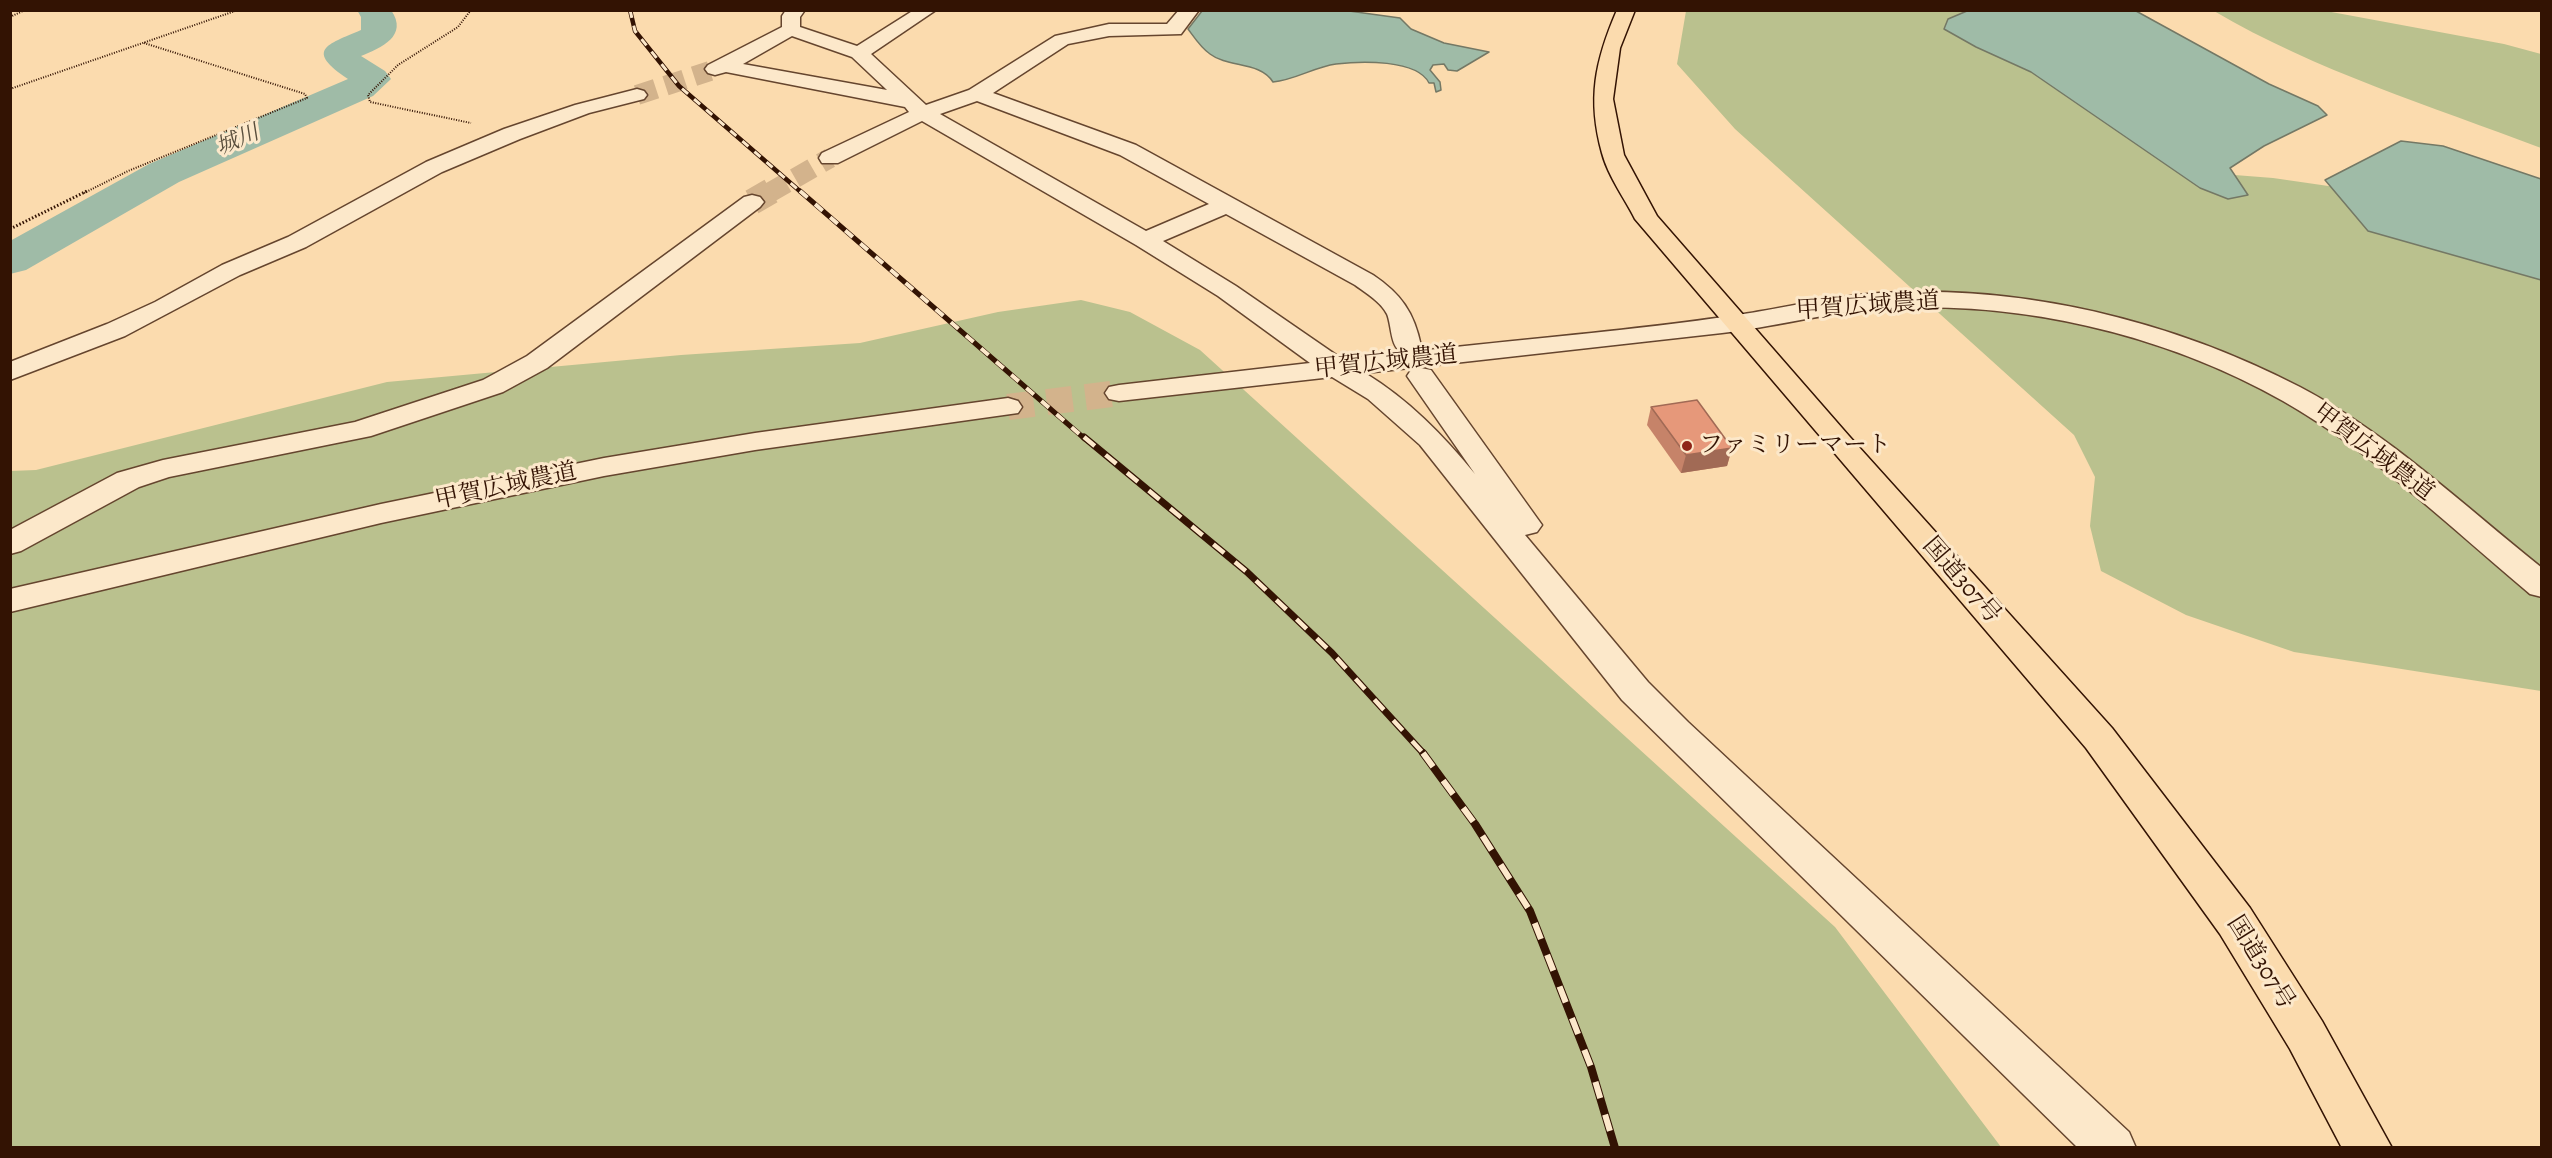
<!DOCTYPE html>
<meta charset="utf-8">
<style>
body{margin:0}
#map{position:relative;width:2552px;height:1158px;overflow:hidden;background:#fbdbae;font-family:Alegreya,serif}
canvas{display:block}
.frame{position:absolute;inset:0;border:12px solid #331303;pointer-events:none}
</style>
<div id="map">
<canvas width="2552" height="1158"></canvas>
<div class="frame"></div>
</div>
<script>
const g = document.querySelector('canvas').getContext('2d');
g.lineJoin = 'round';
function fill(path, color) { g.fillStyle = color; g.fill(path, 'evenodd'); }
function strokePath(path, color, width, dash) { g.strokeStyle = color; g.lineWidth = width; g.lineCap = dash ? 'butt' : 'round'; g.setLineDash(dash || []); g.stroke(path); }
function write(font, color, halo, rows, align = 'center') {
  g.font = font + ' Alegreya,"Noto Serif JP",serif'; g.lineWidth = 6; g.setLineDash([]); g.textBaseline = 'middle'; g.strokeStyle = halo; g.fillStyle = color; for (const [text, x, y, turn = 0] of rows) {
    g.save(); g.translate(x, y); g.rotate((+turn || 0) * Math.PI / 180); g.textAlign = isNaN(turn) ? turn : align; if (halo) g.strokeText(text, 0, 0); g.fillText(text, 0, 0); g.restore();
  }
}
fill(new Path2D(`
 M 1686,11 L 1976,11 L 2209,173 L 2273,178 L 2356,190 L 2541,248 L 2541,691 L 2294,652 L 2186,615 L 2101,571 L 2090,526 L 2095,477 L 2074,435 L 1735,129 L 1677,64 Z
 M 2214,11 L 2326,11 L 2504,44 L 2541,54 L 2541,148 C 2431,106 2316,71 2214,11 Z
 M 1081,300 L 1130,312 L 1200,350 L 1835,927 L 2001,1147 L 11,1147 L 10,471 L 36,470 L 387,382 L 681,355 L 860,343 L 998,312 Z`), '#bac18e');
const water = new Path2D(`
 M 1202,11 L 1349,11 L 1400,18 L 1411,29 L 1444,43 L 1489,52 L 1457,71 L 1448,70 L 1444,64 L 1433,65 L 1430,70 L 1440,82 L 1441,90 L 1436,92 L 1434,83 L 1429,83 C 1417,59 1360,61 1336,64 C 1314,67 1295,80 1273,82 C 1260,61 1228,68 1210,54 C 1201,48 1194,37 1188,29 Z
 M 1967,11 L 2136,11 L 2269,84 L 2318,106 L 2327,115 L 2264,146 L 2230,168 L 2248,195 L 2228,199 L 2200,188 L 2031,72 L 1976,47 L 1944,29 L 1948,19 Z
 M 2401,141 L 2443,146 L 2541,179 L 2541,280 L 2368,231 L 2325,180 Z`);
fill(water, '#9fbba7');
strokePath(water, '#747865', 1.5);
fill(new Path2D(`
 M 357,10 L 391,10 C 409,36 381,48 361,56 L 385,71 L 391,79 L 373,96 L 179,182 L 26,270 L 10,274 L 10,241 L 149,164 L 348,79 C 305,50 326,45 361,30 L 361,17 Z`), '#9fbba7');
strokePath(new Path2D(`
 M 637,95 L 710,71
 M 769,193 L 830,158`), '#d3b38c', 20, [20, 10]);
strokePath(new Path2D(`
 M 752,202 L 771,191
 M 1008,407 L 1119,393`), '#d3b38c', 26, [26, 13]);
const minor = new Path2D(`
 M 786,10 L 805,10 L 800,17 L 800,27 L 857,46 L 914,10 L 936,10 L 871,54 L 926,105 L 969,90 L 1055,36 L 1109,24 L 1167,24 L 1179,10 L 1199,10 L 1181,34 L 1109,36 L 1068,44 L 993,93 L 1136,145 L 1373,275 C 1401,294 1414,312 1421,346 L 1418,351 C 1524,339 1631,331 1737,315 C 1785,308 1831,296 1880,293 C 2023,284 2173,321 2300,387 C 2389,434 2463,505 2542,568 L 2542,597 L 2530,594 C 2450,527 2374,453 2283,401 C 2163,333 2015,299 1877,309 C 1824,313 1774,327 1722,333 C 1603,346 1484,360 1365,373 C 1409,400 1443,435 1475,474 L 1407,376 L 1411,370 L 1421,368 L 1431,370 L 1542,525 L 1537,532 L 1525,535 L 1648,682 L 1688,722 L 2129,1132 L 2136,1148 L 2078,1148 L 1622,700 L 1420,445 L 1368,399 L 1332,377 L 1119,401 L 1109,399 L 1105,393 L 1109,387 L 1119,385 L 1310,363 L 1218,296 L 1136,245 L 922,121 L 838,163 L 822,163 L 819,158 L 822,153 L 909,112 L 905,107 L 726,72 L 715,75 L 708,73 L 705,69 L 708,65 L 782,27 L 782,16 ZM 792,36 L 852,57 L 887,90 L 743,64 ZM 977,101 L 1120,155 L 1209,204 L 1146,231 L 940,114 ZM 1226,214 L 1355,285 C 1366,293 1381,302 1387,314 C 1392,326 1390,348 1403,353 L 1342,359 L 1236,286 L 1163,241 Z
 M 637,89 L 644,91 L 647,95 L 644,99 L 589,113 L 520,139 L 442,172 L 306,247 L 240,275 L 125,336 L 10,380 L 10,362 L 107,324 L 155,302 L 222,265 L 288,237 L 426,162 L 504,129 L 575,105 Z
 M 752,195 L 760,197 L 764,202 L 760,207 L 547,368 L 503,392 L 371,436 L 169,477 L 139,487 L 21,551 L 10,554 L 10,530 L 117,473 L 163,460 L 355,422 L 483,380 L 527,356 L 744,197 Z
 M 1008,398 L 1018,401 L 1022,407 L 1018,413 L 755,450 L 604,476 L 381,523 L 10,612 L 10,589 L 381,504 L 604,458 L 755,433 Z`);
const highway = new Path2D(`
 M 1617,10 L 1635,10 L 1620,48 L 1613,99 L 1624,155 L 1657,216 L 1849,436 L 2112,728 L 2250,908 L 2322,1021 L 2392,1148 L 2342,1148 L 2290,1049 L 2220,934 L 2086,748 L 1635,219 C 1625,199 1608,176 1602,153 C 1587,99 1595,61 1617,10 Z`);
strokePath(minor, '#65452e', 3);
strokePath(highway, '#331303', 3);
strokePath(new Path2D(`
 M 471,10 L 458,27 L 398,65 L 368,95 L 370,102 L 471,123
 M 10,17 L 25,10
 M 10,89 L 238,10
 M 84,193 L 128,171 L 307,98 L 305,94 L 144,43`), '#331303', 2, [1, 1.5]);
strokePath(new Path2D(`
 M 10,229 L 87,191`), '#331303', 3, [1.5, 2]);
fill(minor, '#fce8ca');
fill(highway, '#fbdbae');
const railFar3 = new Path2D(`
 M 630,10 L 635,31 L 679,86 L 802,193`);
const railFar2 = new Path2D(`
 M 800,191 L 1085,439`);
const railFar1 = new Path2D(`
 M 1084,437 L 1247,572 L 1332,653 L 1424,754`);
const rail = new Path2D(`
 M 1423,753 L 1475,824 L 1530,911 L 1591,1067 L 1615,1148`);
strokePath(railFar3, '#331303', 4.5);
strokePath(railFar2, '#331303', 5);
strokePath(railFar1, '#331303', 7);
strokePath(rail, '#331303', 8);
strokePath(railFar3, '#fce8ca', 3, [8]);
strokePath(railFar2, '#fce8ca', 4, [10]);
strokePath(railFar1, '#fce8ca', 4.5, [14]);
strokePath(rail, '#fce8ca', 6, [17]);
fill(new Path2D(`
 M 1651,407 L 1732,448 L 1727,466 L 1681,473 L 1647,425 Z`), '#c68369');
fill(new Path2D(`
 M 1732,448 L 1727,466 L 1681,473 L 1686,455 Z`), '#a16a55');
const building = new Path2D(`
 M 1697,400 L 1732,448 L 1686,455 L 1651,407 Z`);
fill(building, '#e6987a');
strokePath(building, '#a16a55', 1.5);
for (const [x, y, r, color] of [
 [1687,446,6,"#8f2418"]
]) { const dot = new Path2D(); dot.arc(x, y, r, 0, 2 * Math.PI); g.fillStyle = color; g.fill(dot); strokePath(dot, '#fce8ca', 2); }
write('italic 22px', '#594e3c', '#fce8ca', [
 ["城川",238,141,-23]
]);
write('24px', '#331303', '#fce8ca', [
 ["甲賀広域農道",1868,307,-4],
 ["甲賀広域農道",1386,363,-6],
 ["甲賀広域農道",2373,453,37],
 ["甲賀広域農道",506,487,-12],
 ["国道307号",1961,581,49],
 ["国道307号",2260,963,58]
]);
write('24px', '#331303', '#fce8ca', [
 ["ファミリーマート",1699,446]
], 'left');
</script>
